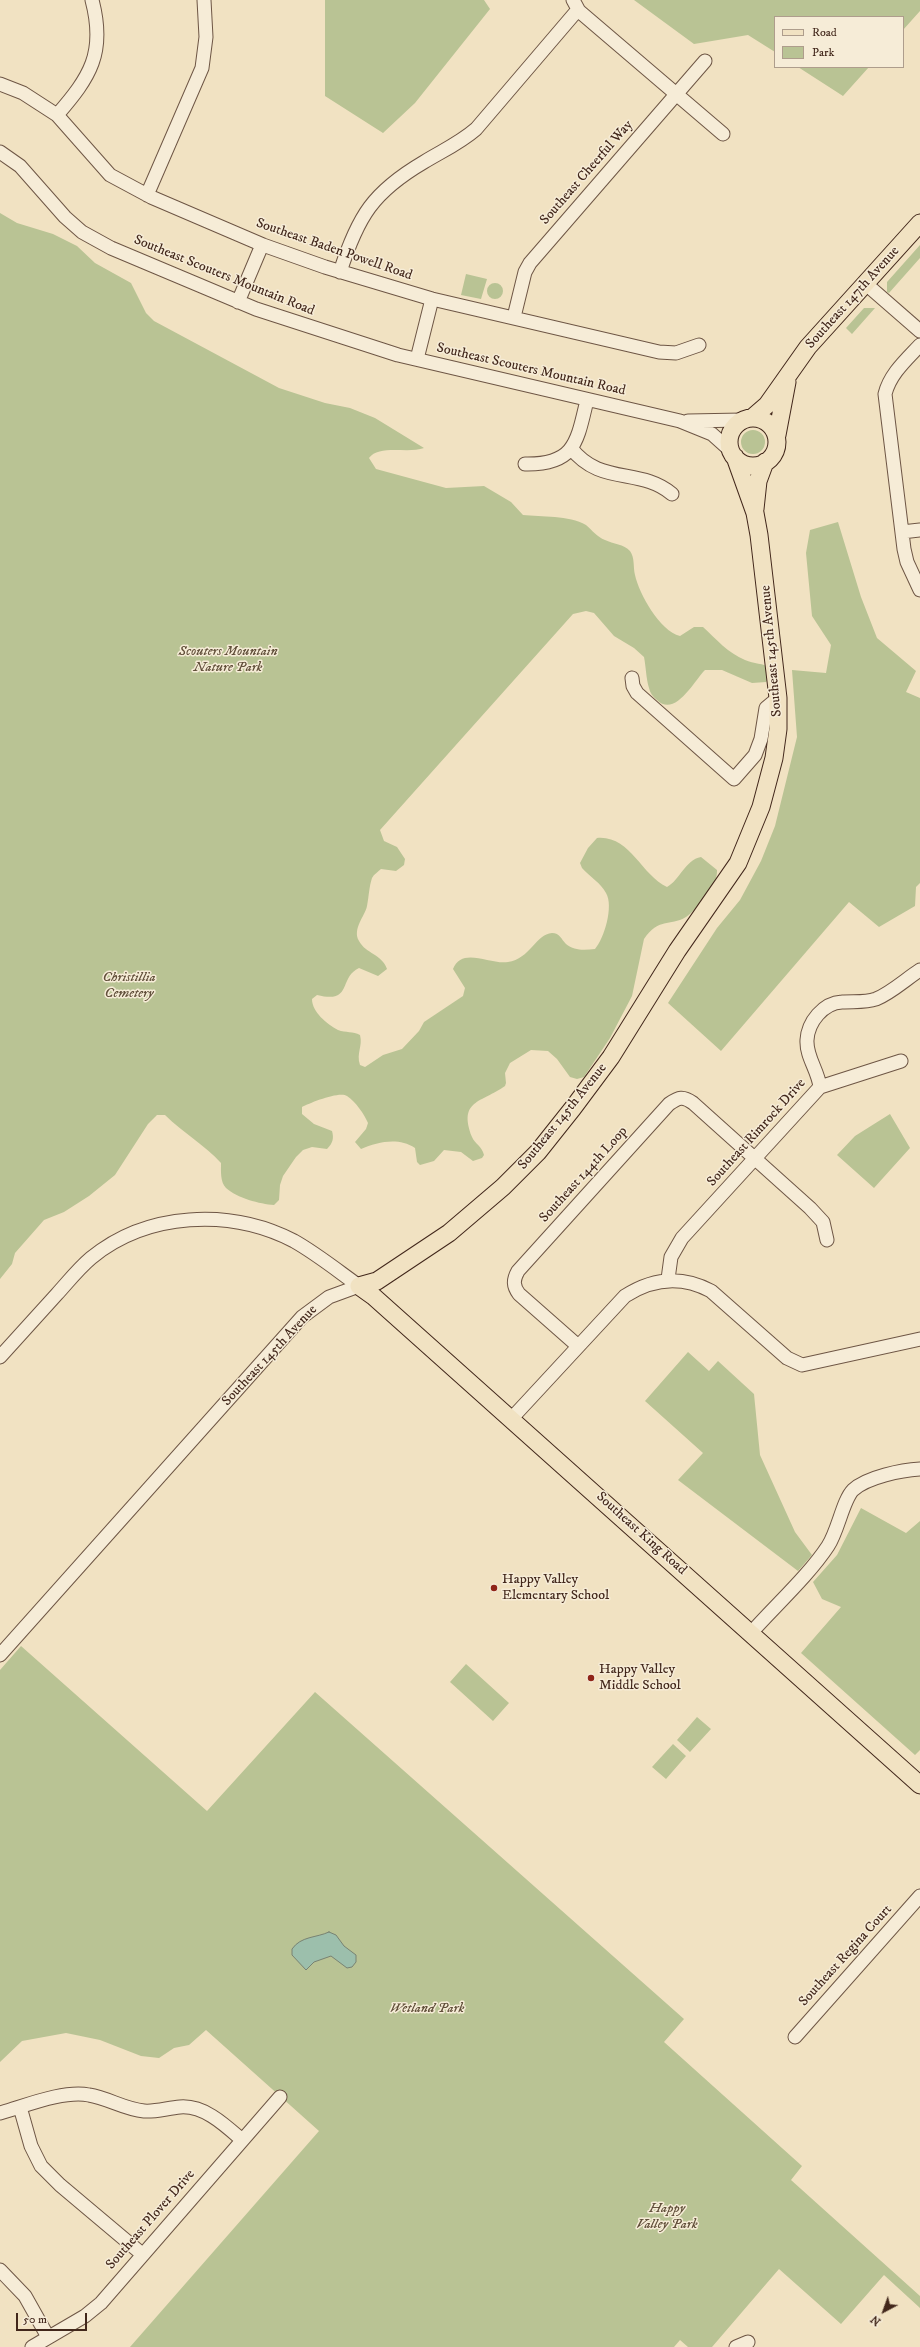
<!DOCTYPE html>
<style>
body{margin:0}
#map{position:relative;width:920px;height:2347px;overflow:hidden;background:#f1e2c2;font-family:"IM FELL DW Pica",serif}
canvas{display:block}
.legend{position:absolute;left:774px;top:16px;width:130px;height:52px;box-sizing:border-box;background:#f6ecd7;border:1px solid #ae9d8c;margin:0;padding:5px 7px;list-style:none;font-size:12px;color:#42271b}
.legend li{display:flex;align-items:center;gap:8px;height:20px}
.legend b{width:20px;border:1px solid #ae9d8c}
.north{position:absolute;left:864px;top:2291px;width:40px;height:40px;-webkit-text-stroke:3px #f6ecd7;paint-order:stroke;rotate:221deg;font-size:11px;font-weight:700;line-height:16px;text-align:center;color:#42271b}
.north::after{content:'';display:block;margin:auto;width:14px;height:18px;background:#42271b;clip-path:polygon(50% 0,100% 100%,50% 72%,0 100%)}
.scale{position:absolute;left:16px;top:2313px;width:71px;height:18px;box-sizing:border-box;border:2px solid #42271b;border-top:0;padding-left:5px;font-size:12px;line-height:14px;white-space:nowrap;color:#42271b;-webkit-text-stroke:3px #f6ecd7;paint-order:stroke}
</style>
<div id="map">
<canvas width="920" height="2347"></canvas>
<ul class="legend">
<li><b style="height:5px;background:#f1e2c2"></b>Road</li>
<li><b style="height:11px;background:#b9c394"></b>Park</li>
</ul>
<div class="north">N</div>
<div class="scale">50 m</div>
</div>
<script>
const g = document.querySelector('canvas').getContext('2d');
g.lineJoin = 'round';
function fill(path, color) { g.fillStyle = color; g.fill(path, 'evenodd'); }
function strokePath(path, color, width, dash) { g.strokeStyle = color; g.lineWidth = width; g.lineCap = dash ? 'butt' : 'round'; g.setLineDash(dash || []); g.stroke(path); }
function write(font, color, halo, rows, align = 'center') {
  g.font = font + ' "IM FELL DW Pica",serif'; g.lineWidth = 3; g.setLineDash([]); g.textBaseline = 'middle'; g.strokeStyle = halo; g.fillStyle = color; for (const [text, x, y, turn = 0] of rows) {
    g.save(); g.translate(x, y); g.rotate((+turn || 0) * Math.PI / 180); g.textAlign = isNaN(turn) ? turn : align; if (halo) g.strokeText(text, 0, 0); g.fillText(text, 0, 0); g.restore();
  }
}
fill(new Path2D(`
 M 325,0 L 484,0 L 490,9 L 415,103 L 383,133 L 325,96 Z
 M 634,0 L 920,0 L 920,11 L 903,30 L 903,17 L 775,17 L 775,52 L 748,35 L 694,44 Z
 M 798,67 L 869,67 L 843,96 Z
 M 0,213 L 17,223 L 53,234 L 77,246 L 95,263 L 131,283 L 146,313 L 154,321 L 279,388 L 325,403 L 350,408 L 375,418 L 424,448 C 408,454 379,444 369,458 L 376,469 L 446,488 L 484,486 L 511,502 L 523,515 C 541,517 569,515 586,525 C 592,530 597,537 605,540 C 613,544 624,544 630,551 C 635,558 633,567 635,575 C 639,594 660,631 680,636 L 694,627 L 703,627 C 716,639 728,653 745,660 C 754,664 763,663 771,668 L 771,675 L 766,682 L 752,683 L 722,670 L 705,670 C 694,681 675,718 657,700 C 653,697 650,693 649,688 C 646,678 646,667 644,657 L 634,648 L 614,636 L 594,613 L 586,611 L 573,614 L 380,830 L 384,841 L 397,847 L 405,859 L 404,865 L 396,871 L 381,869 C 378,872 374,874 372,878 C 369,887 369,896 367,906 C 365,916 352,929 359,941 C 366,954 382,954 387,969 L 378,976 L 359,968 C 338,978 353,1004 317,995 L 312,999 C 312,1012 327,1024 338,1030 C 346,1033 353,1031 360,1035 C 363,1046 356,1053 360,1065 L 365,1067 L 383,1055 L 402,1049 L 419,1031 L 424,1022 L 463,996 L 465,988 L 453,969 C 462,946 490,965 508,962 C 530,959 536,934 552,933 C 560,933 561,939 566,944 C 574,951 585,950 595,949 C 604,939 614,906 606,893 C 601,883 590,877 582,868 L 580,863 L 588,848 L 597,838 C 630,835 641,875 667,887 C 680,880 685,860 701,857 L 717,870 C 718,885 699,908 686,917 C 669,927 659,917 644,939 L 632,996 L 610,1038 L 584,1077 L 577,1079 L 570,1077 L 557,1059 L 548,1051 L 531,1050 L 510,1063 L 505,1073 L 506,1083 L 505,1086 C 481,1103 458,1100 472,1137 C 475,1144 482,1146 484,1155 L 482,1158 L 473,1161 L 461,1152 L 444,1150 L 434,1161 L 420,1165 L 417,1162 L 415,1148 C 398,1137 378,1142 361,1149 L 355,1142 L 366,1129 L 368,1123 C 364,1114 356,1102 347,1096 C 339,1091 310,1103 302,1107 L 302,1114 L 314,1124 L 332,1131 C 334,1138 333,1143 327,1149 L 312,1147 L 303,1150 L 296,1157 L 283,1176 L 280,1185 L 279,1200 L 274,1205 C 260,1204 237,1198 226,1188 C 220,1182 221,1171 221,1163 C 205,1145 183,1133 165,1115 L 157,1115 L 148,1124 L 115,1175 L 89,1196 L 64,1212 L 44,1220 L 15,1253 L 12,1264 L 0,1279 Z
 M 920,245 L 920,258 L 889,293 L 887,292 L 887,282 Z
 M 466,274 L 487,279 L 481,299 L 461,295 Z
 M487 291a8 8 0 1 1 16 0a8 8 0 1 1-16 0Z
 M 864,308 L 875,308 L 852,334 L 846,328 Z
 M741 442a12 12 0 1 1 24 0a12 12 0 1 1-24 0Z
 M 838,522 L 861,597 L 877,638 L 916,671 L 906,692 L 920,698 L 920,883 L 916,887 L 915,906 L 879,927 L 849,902 L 721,1051 L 668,1003 L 717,928 L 740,900 L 761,861 L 775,826 L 797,737 L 792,670 L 826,673 L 831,645 L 812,616 L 806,553 L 810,530 Z
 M 890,1114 L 910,1148 L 874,1188 L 837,1155 L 855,1136 Z
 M 688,1352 L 709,1371 L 718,1361 L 754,1394 L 760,1455 L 795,1532 L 812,1555 L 798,1571 L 678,1480 L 703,1453 L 645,1401 Z
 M 861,1508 L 906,1533 L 920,1521 L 920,1750 L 915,1755 L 801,1653 L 841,1607 L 822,1599 L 813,1582 L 837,1555 Z
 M 21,1646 L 207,1811 L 315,1692 L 684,2019 L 664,2042 L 802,2166 L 791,2180 L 920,2296 L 920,2308 L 884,2275 L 841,2324 L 779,2269 L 712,2347 L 688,2347 L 680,2340 L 674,2347 L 130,2347 L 319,2131 L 206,2030 L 189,2045 L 174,2048 L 159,2058 L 141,2056 L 100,2040 L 66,2033 L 22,2041 L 0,2062 L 0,1670 Z
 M 466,1664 L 509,1703 L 493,1721 L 450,1682 Z
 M 697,1717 L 711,1729 L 690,1752 L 677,1740 Z
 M 673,1744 L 686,1756 L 666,1779 L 652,1767 Z`), '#b9c394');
const water = new Path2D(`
 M 329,1932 L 336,1935 L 344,1946 L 356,1955 L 356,1962 L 352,1967 L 347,1968 L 331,1956 L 314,1962 L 306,1970 L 292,1955 L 292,1949 C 301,1936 316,1938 329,1932 Z`);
fill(water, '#9cbfac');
strokePath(water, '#788272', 1);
const minor = new Path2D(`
 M 573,0 L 579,11
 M 579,11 L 723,134
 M 0,84 L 23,93 L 57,115 L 110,175 L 151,197 L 263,245 L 325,267 L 432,299 L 659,352 L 676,353 L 699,345
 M 57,115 C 90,77 106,53 92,0
 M 0,152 L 20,166 L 65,217 L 82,232 L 111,248 L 256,309 L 398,355 L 680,421 L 712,434 L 732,452
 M 147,195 L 202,68 L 206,37 L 204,0
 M 340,272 C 358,216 373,192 424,162 C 442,151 460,143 476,129 L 575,13 L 579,11
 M 866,284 L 920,331
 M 238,302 L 262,245
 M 514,317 L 525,272 L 530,263 L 705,61
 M 920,345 C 906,360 890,374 885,394 L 904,549 L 907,562 L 920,590
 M 417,359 L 432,299
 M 688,421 L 742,420
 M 571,448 C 600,486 640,467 672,494
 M 525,464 C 575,465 577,442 587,400
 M 902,532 L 920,530
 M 632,678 L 633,686 L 637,693 L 734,779 L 755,755 L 761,739 L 766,708 L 778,698
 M 820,1087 L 901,1061
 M 668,1279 L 671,1257 L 682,1238 L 820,1087 C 818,1070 806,1057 807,1040 C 808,1022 823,1003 842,1002 C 853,1001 865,1003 876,999 C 891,993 906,979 920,970
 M 578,1346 L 519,1294 C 513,1286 513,1280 518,1271 L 669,1104 C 679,1097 683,1096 693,1103 L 810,1208 L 823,1222 L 827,1240
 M 0,1357 C 19,1336 38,1315 57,1294 C 68,1282 78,1269 91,1258 C 147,1212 230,1208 294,1241 C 317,1254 338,1271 359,1286
 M 512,1418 L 625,1296 C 653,1278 681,1275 711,1291 L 787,1358 L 802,1365 L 920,1339
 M 751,1633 C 775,1606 809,1575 828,1546 C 838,1531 843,1500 853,1490 C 867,1477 902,1470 920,1469
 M 0,1655 L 302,1317 L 329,1297 L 359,1286
 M 795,2037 L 920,1896
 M 20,2107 L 31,2146 L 41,2166 L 60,2185 L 142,2254
 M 0,2113 C 25,2106 63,2090 89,2095 C 108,2098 124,2109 144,2111 C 155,2112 168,2108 180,2107 C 204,2105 225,2125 242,2140
 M 0,2270 L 25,2296 L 48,2337
 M 32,2347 L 85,2316 L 101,2303 L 280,2097
 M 736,2347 L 748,2342`);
const major = new Path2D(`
 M 752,418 L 767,405 L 808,347 L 920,223
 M729 442a24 24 0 1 1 48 0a24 24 0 1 1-48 0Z
 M 777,435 L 787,382
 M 755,509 L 758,481 L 765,462
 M 359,1286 L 377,1281 L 449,1233 L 503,1187 L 538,1152 L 573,1108 L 611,1057 L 677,951 L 738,863 L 761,807 L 774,758 L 778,729 L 778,698 L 759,535 L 755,513 L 735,457
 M 359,1286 L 373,1296 L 920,1785`);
strokePath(minor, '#6e5645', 15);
strokePath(major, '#42271b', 19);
strokePath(minor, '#f6ecd7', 13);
strokePath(major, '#f1e2c2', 17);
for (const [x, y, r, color] of [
 [494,1588,4,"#8f2418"],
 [591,1678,4,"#8f2418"]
]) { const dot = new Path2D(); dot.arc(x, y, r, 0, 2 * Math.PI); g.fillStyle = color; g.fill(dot); strokePath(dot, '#f6ecd7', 1.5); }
write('14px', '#42271b', '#f6ecd7', [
 ["Southeast Cheerful Way",587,173,-49],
 ["Southeast Baden Powell Road",334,250,19],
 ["Southeast Scouters Mountain Road",224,276,22],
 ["Southeast 147th Avenue",853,298,-48],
 ["Southeast Scouters Mountain Road",531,370,13],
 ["Southeast 145th Avenue",772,651,-95],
 ["Southeast 145th Avenue",563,1117,-51],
 ["Southeast Rimrock Drive",757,1133,-48],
 ["Southeast 144th Loop",584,1175,-48],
 ["Southeast 145th Avenue",270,1356,-47],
 ["Southeast King Road",641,1534,42],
 ["Southeast Regina Court",846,1956,-48],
 ["Southeast Plover Drive",151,2220,-49]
]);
write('italic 14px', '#604e39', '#f6ecd7', [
 ["Scouters Mountain",228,652],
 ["Nature Park",228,668],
 ["Christillia",129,978],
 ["Cemetery",129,994],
 ["Wetland Park",427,2009],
 ["Happy",667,2209],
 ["Valley Park",667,2225]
]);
write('14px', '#42271b', '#f6ecd7', [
 ["Happy Valley",502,1580],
 ["Elementary School",502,1596],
 ["Happy Valley",599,1670],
 ["Middle School",599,1686]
], 'left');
</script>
